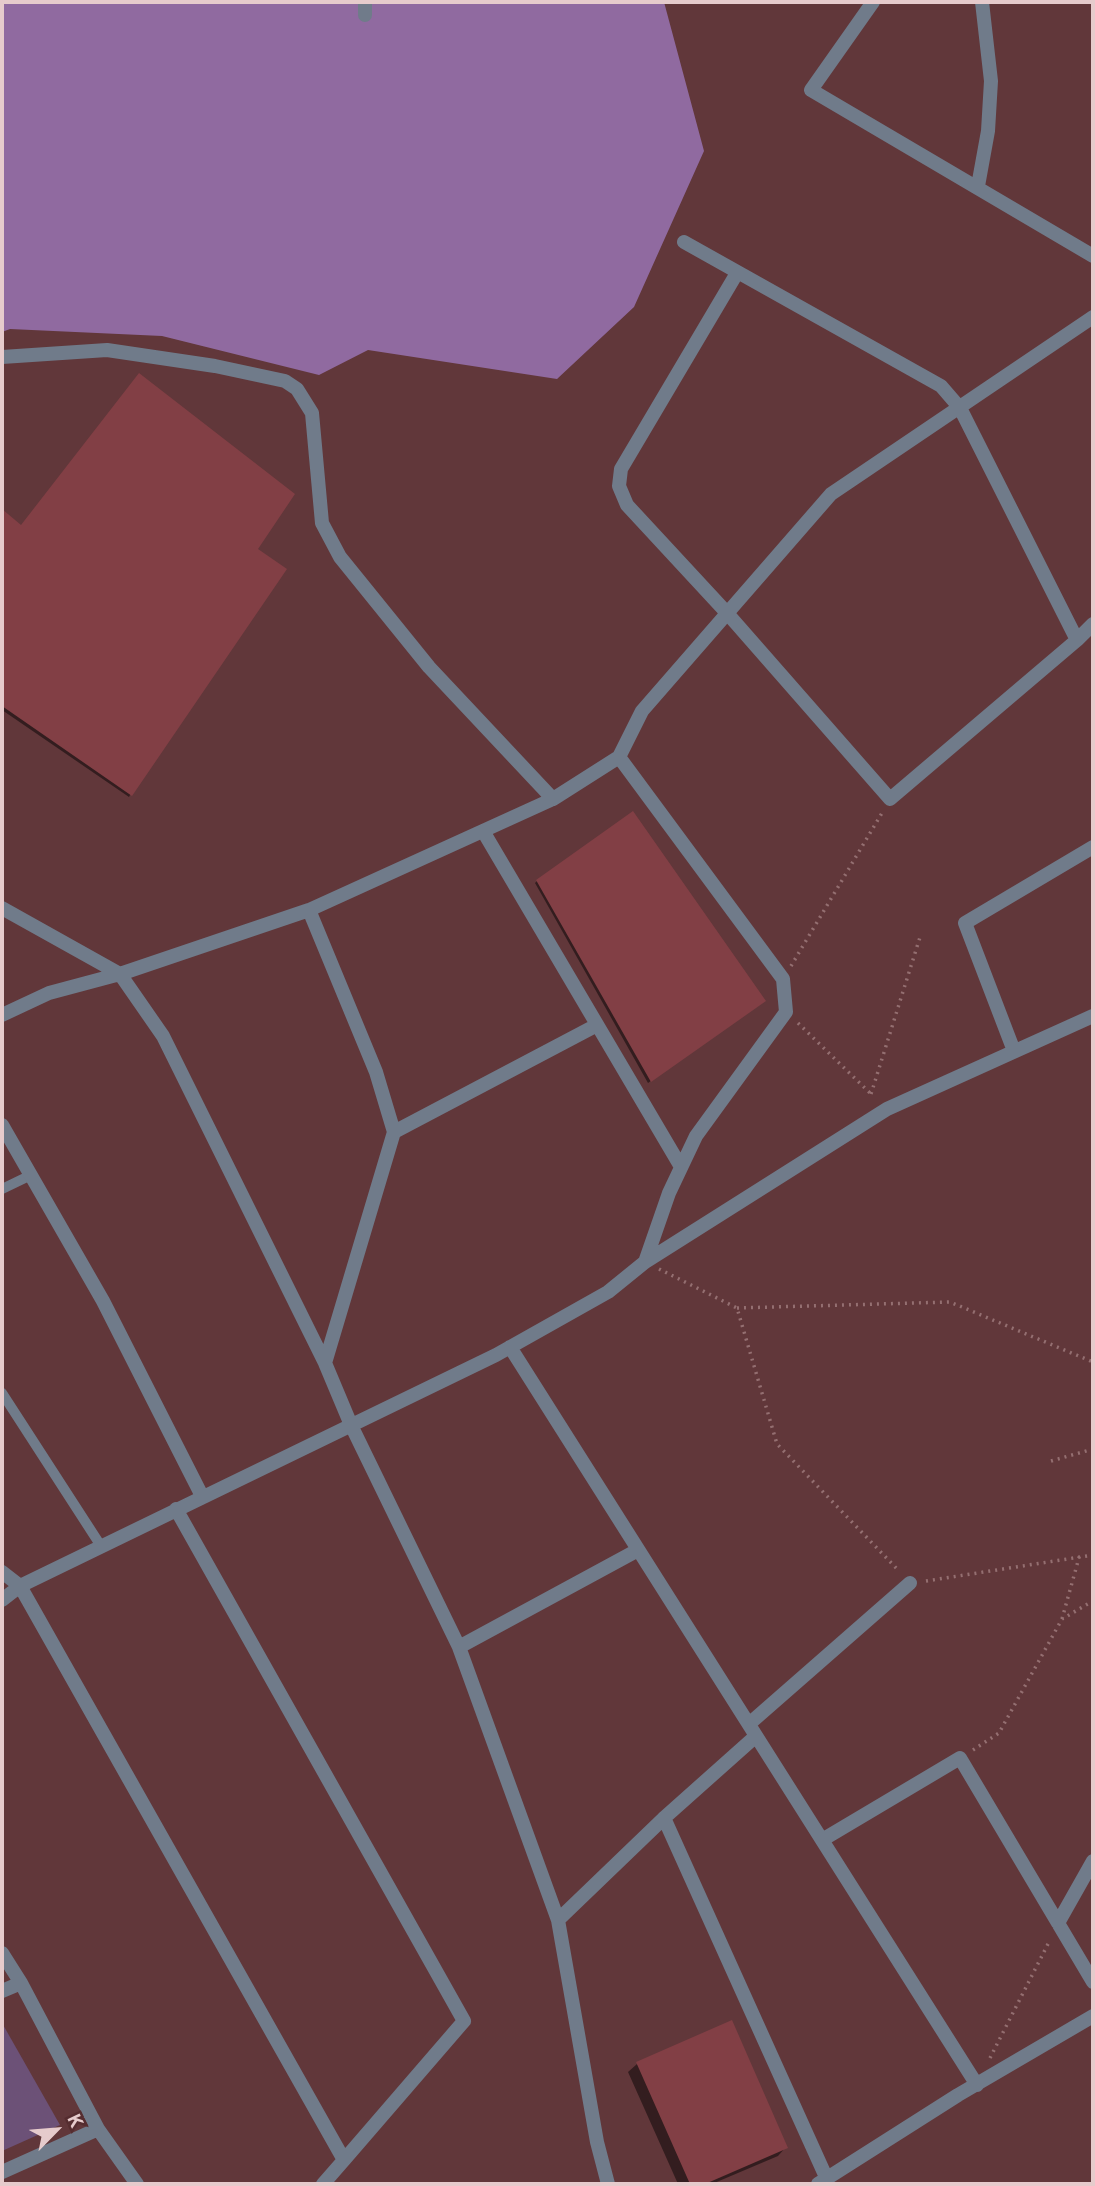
<!DOCTYPE html>
<style>
body{margin:0}
#map{position:relative;width:1095px;height:2186px;overflow:hidden;background:#61373a;font-family:"DM Sans",sans-serif}
canvas{display:block}
.frame{position:absolute;inset:0;border:4px solid #e6cbcc;pointer-events:none}
.north{position:absolute;left:21px;top:2095px;width:70px;height:70px;-webkit-text-stroke:5px #552d30;paint-order:stroke;rotate:65deg;font-size:19px;font-weight:700;line-height:28px;text-align:center;color:#e6cbcc}
.north::after{content:'';display:block;margin:auto;width:24px;height:32px;background:#e6cbcc;clip-path:polygon(50% 0,100% 100%,50% 72%,0 100%)}
</style>
<div id="map">
<canvas width="1095" height="2186"></canvas>
<div class="frame"></div>
<div class="north">K</div>
</div>
<script>
const g = document.querySelector('canvas').getContext('2d');
g.lineJoin = 'round';
function fill(path, color) { g.fillStyle = color; g.fill(path, 'evenodd'); }
function strokePath(path, color, width, dash) { g.strokeStyle = color; g.lineWidth = width; g.lineCap = dash ? 'butt' : 'round'; g.setLineDash(dash || []); g.stroke(path); }
fill(new Path2D(`
 M 2,2023 L 60,2125 L 2,2151 Z`), '#6c5177');
fill(new Path2D(`
 M 2,2 L 664,2 L 704,151 L 634,307 L 557,379 L 368,350 L 319,375 L 162,336 L 10,329 L 2,332 Z`), '#906aa0');
fill(new Path2D(`
 M 2,511 L 21,527 L 256,549 L 129,797 L 2,710 Z
 M 537,881 L 762,1003 L 648,1083 L 535,883 Z
 M 637,2064 L 786,2147 L 778,2156 L 712,2184 L 678,2184 L 628,2072 Z`), '#0007');
fill(new Path2D(`
 M 139,373 L 295,494 L 258,549 L 287,569 L 132,796 L 2,706 L 2,509 L 21,525 Z
 M 633,811 L 766,1001 L 651,1082 L 536,880 Z
 M 732,2020 L 788,2148 L 705,2184 L 690,2184 L 636,2062 Z`), '#823f45');
strokePath(new Path2D(`
 M 791,966 L 882,813
 M 798,1023 L 870,1093
 M 871,1094 L 921,934
 M 659,1269 L 737,1308 L 777,1444 L 899,1571
 M 737,1308 L 950,1302 L 1093,1362
 M 1051,1461 L 1093,1449
 M 926,1581 L 1093,1555
 M 1062,1619 L 1080,1554
 M 973,1750 L 999,1733 L 1062,1619 L 1093,1601
 M 990,2058 L 1050,1940`), '#946f71', 3.5, [2, 5]);
strokePath(new Path2D(`
 M 2,1189 L 29,1176
 M 2,1393 L 101,1546`), '#707b8a', 10);
strokePath(new Path2D(`
 M 365,2 L 365,15
 M 873,2 L 811,90 L 1093,256
 M 978,186 L 988,131 L 991,81 L 982,2
 M 684,242 L 941,386 L 960,408 L 1077,640 L 890,799 L 727,613 L 627,505 L 619,486 L 621,469 L 737,273
 M 2,357 L 107,350 L 215,366 L 285,381 L 297,389 L 312,413 L 322,523 L 340,557 L 429,667 L 553,799 L 619,757 L 642,711 L 831,494 L 1093,317
 M 1077,640 L 1093,624
 M 483,831 L 681,1167
 M 2,908 L 120,974 L 309,910 L 553,799
 M 309,910 L 376,1072 L 394,1132 L 325,1363
 M 2,1015 L 49,993 L 120,974 L 163,1036 L 325,1363 L 351,1425 L 459,1647 L 558,1920 L 597,2142 L 608,2184
 M 1014,1051 L 965,923 L 1093,847
 M 2,1125 L 103,1301 L 202,1496
 M 394,1132 L 597,1025
 M 645,1262 L 887,1109 L 1093,1016
 M 510,1347 L 977,2085
 M 2,1572 L 20,1586 L 344,2160 L 464,2021 L 176,1509
 M 2,1600 L 20,1586 L 496,1355 L 608,1292 L 645,1262 L 669,1193 L 696,1136 L 786,1012 L 783,979 L 619,757
 M 459,1647 L 638,1550
 M 749,1724 L 910,1583
 M 664,1818 L 826,2177
 M 822,1840 L 960,1758 L 1093,1982
 M 558,1920 L 664,1818 L 756,1736
 M 1058,1923 L 1093,1861
 M 2,1953 L 21,1983 L 98,2129 L 2,2172
 M 2,1991 L 21,1983
 M 98,2129 L 137,2184
 M 323,2184 L 344,2160
 M 818,2184 L 958,2095 L 1093,2016`), '#707b8a', 14);
</script>
